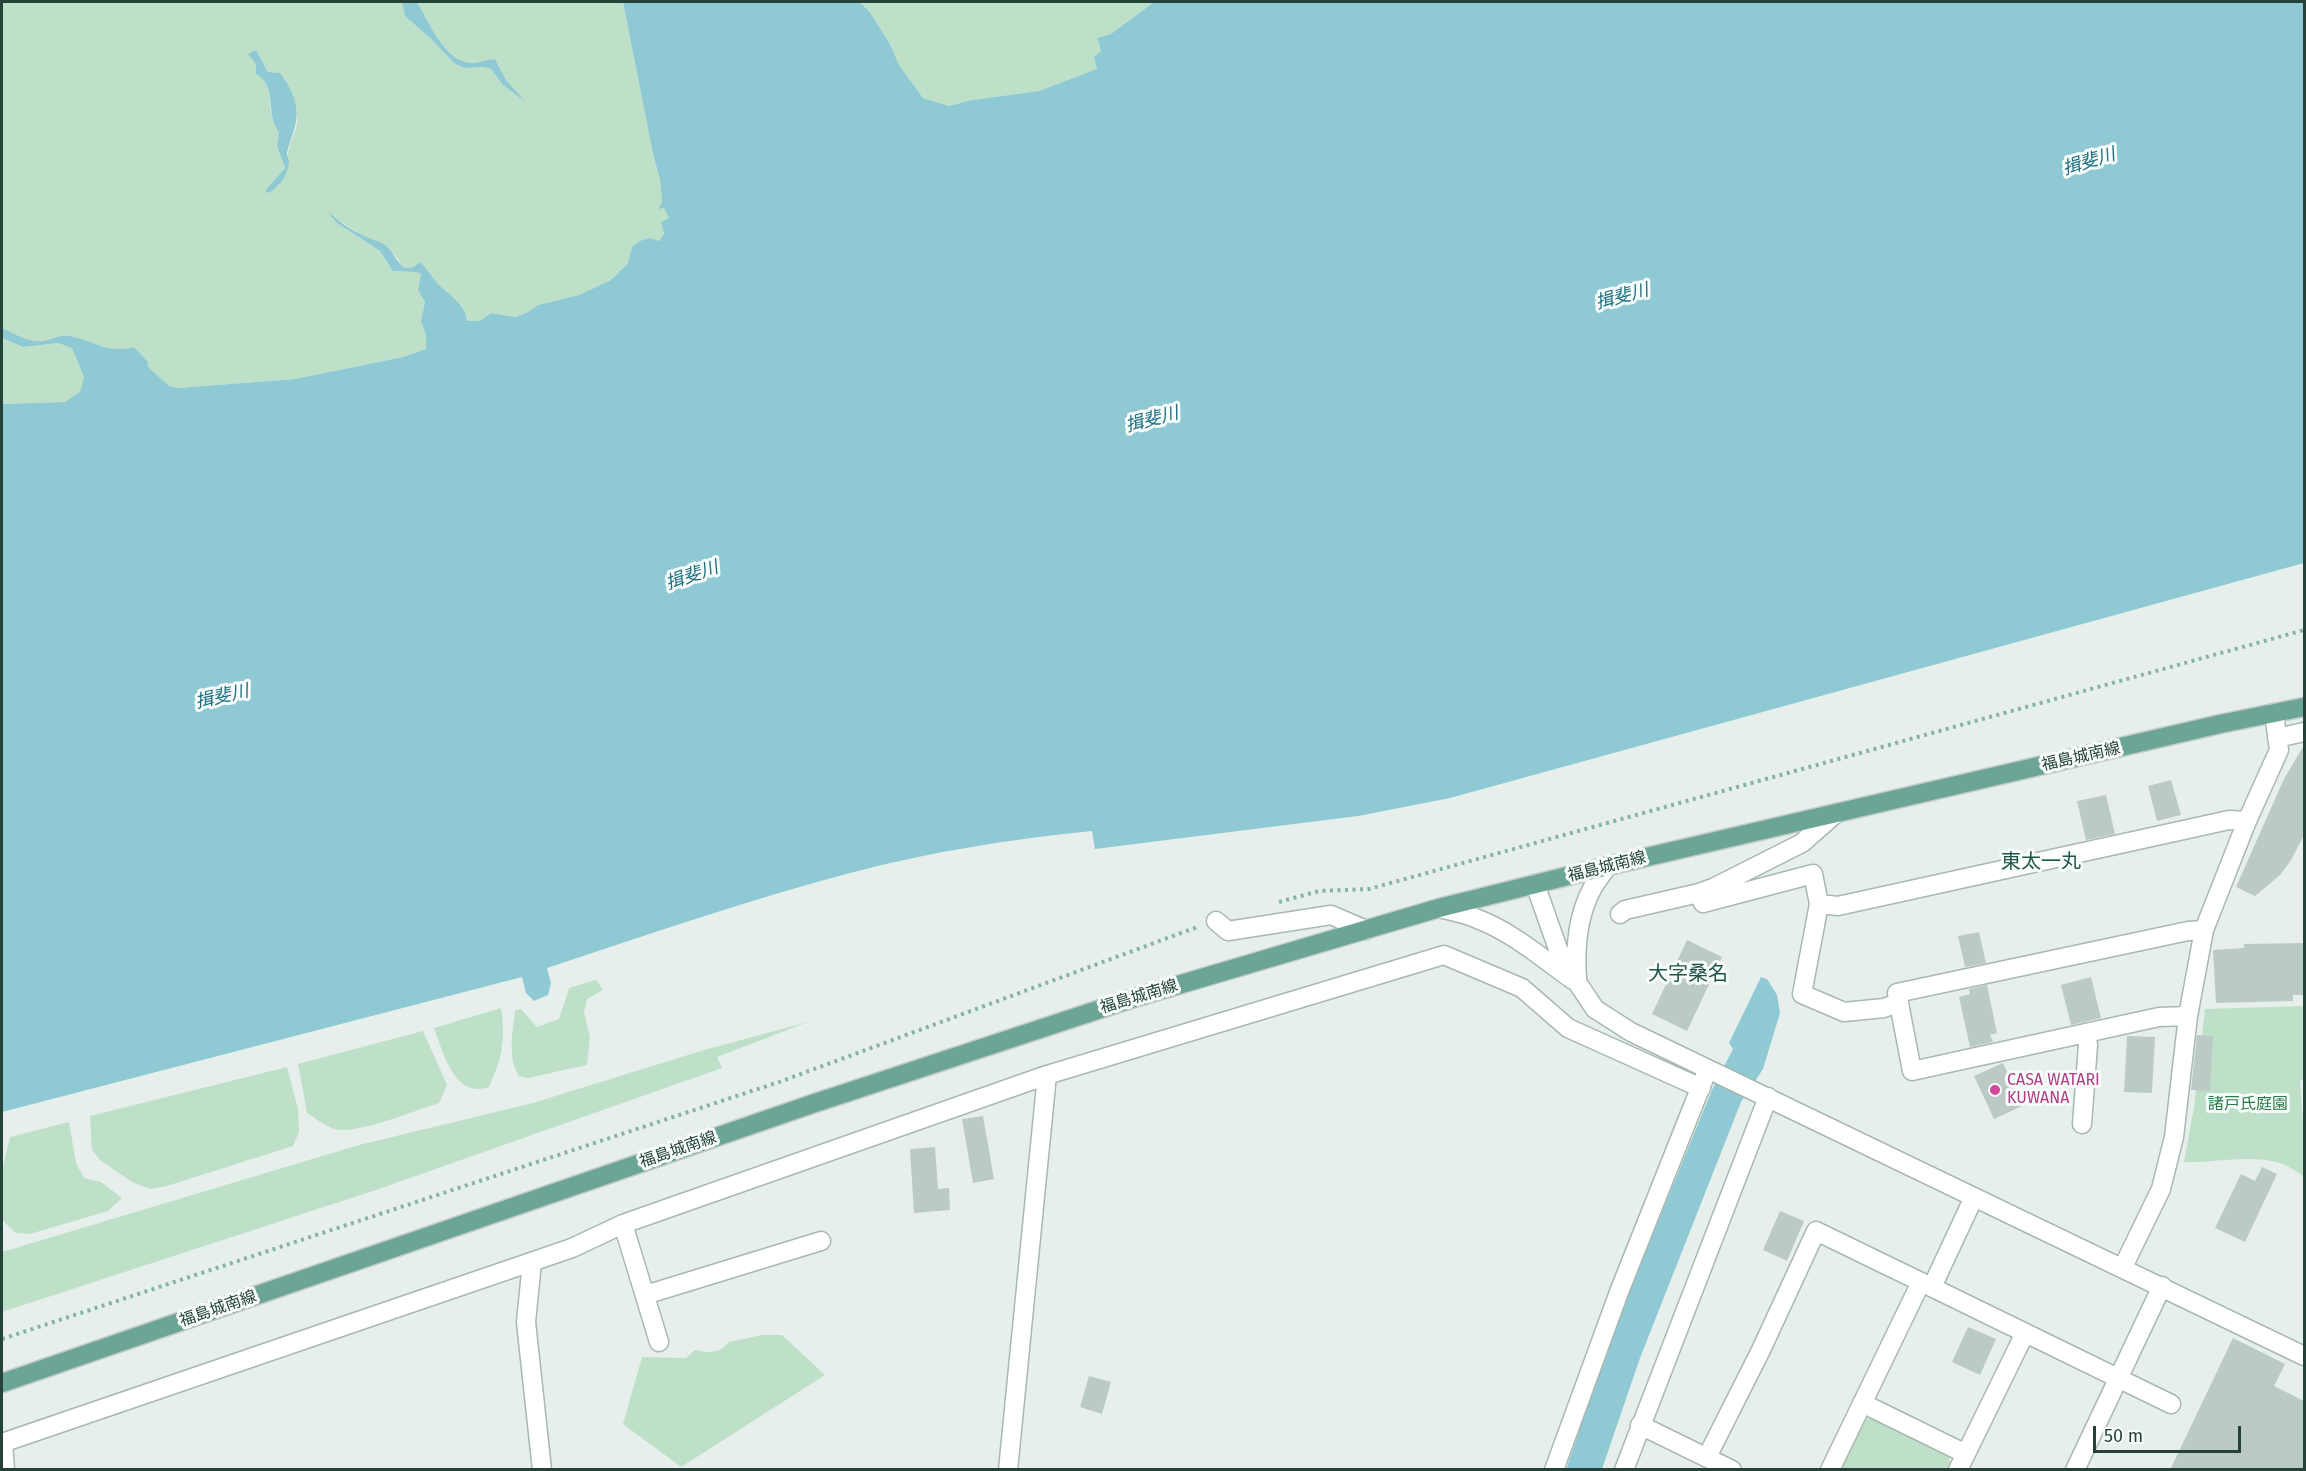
<!DOCTYPE html>
<meta charset="utf-8">
<style>
body{margin:0}
#map{position:relative;width:2306px;height:1471px;overflow:hidden;background:#e6efeb;font-family:"Fira Sans",sans-serif}
canvas{display:block}
.frame{position:absolute;inset:0;border:3px solid #24423a;pointer-events:none}
.scale{position:absolute;left:2093px;top:1426px;width:148px;height:27px;box-sizing:border-box;border:3px solid #24423a;border-top:0;padding-left:8px;font-size:18px;line-height:21px;white-space:nowrap;color:#24423a;-webkit-text-stroke:4px #f7fbf9;paint-order:stroke}
</style>
<div id="map">
<canvas width="2306" height="1471"></canvas>
<div class="frame"></div>
<div class="scale">50 m</div>
</div>
<script>
const g = document.querySelector('canvas').getContext('2d');
g.lineJoin = 'round';
function fill(path, color) { g.fillStyle = color; g.fill(path, 'evenodd'); }
function strokePath(path, color, width, dash) { g.strokeStyle = color; g.lineWidth = width; g.lineCap = dash ? 'butt' : 'round'; g.setLineDash(dash || []); g.stroke(path); }
function write(font, color, halo, rows, align = 'center') {
  g.font = font + ' "Fira Sans","Noto Sans JP",sans-serif'; g.lineWidth = 6; g.setLineDash([]); g.textBaseline = 'middle'; g.strokeStyle = halo; g.fillStyle = color; for (const [text, x, y, turn = 0] of rows) {
    g.save(); g.translate(x, y); g.rotate((+turn || 0) * Math.PI / 180); g.textAlign = isNaN(turn) ? turn : align; if (halo) g.strokeText(text, 0, 0); g.fillText(text, 0, 0); g.restore();
  }
}
fill(new Path2D(`
 M 2,2 L 403,2 L 405,16 L 432,40 L 455,64 L 465,68 L 483,67 L 491,69 L 503,85 L 523,99 L 506,80 L 495,59 C 487,59 479,63 472,63 C 445,63 428,20 417,2 L 623,2 L 653,154 L 660,180 L 662,202 L 659,209 L 664,208 L 668,213 L 669,218 L 662,226 L 664,234 L 659,241 L 632,247 L 628,263 L 611,280 L 579,295 L 538,305 L 526,313 L 516,317 L 491,313 L 480,321 L 467,321 C 467,304 450,296 438,285 C 431,278 428,269 420,262 L 413,268 L 406,268 L 400,264 L 398,259 L 385,245 L 361,235 L 331,215 L 337,223 L 380,251 L 393,271 L 416,272 L 422,274 L 418,290 L 425,302 L 421,321 L 426,335 L 426,349 L 403,357 L 295,379 L 178,388 L 169,386 L 147,367 L 148,362 L 134,347 C 103,354 96,341 70,336 C 59,334 52,340 42,341 C 28,343 14,333 2,328 ZM 256,50 L 268,72 L 280,73 C 288,84 298,110 297,123 C 295,136 285,148 289,161 L 278,186 L 266,191 L 285,168 L 277,146 L 279,132 C 264,116 278,86 256,74 Z
 M 859,2 L 1154,2 L 1111,34 L 1097,38 L 1101,52 L 1094,57 L 1098,69 L 1039,91 L 972,100 L 949,106 L 923,98 L 899,65 L 890,44 L 869,11 Z
 M 2,338 L 23,347 L 58,343 L 72,348 L 84,377 L 80,392 L 66,402 L 2,404 Z
 M 596,980 L 603,990 L 587,999 L 584,1012 L 590,1037 L 587,1065 L 528,1078 L 519,1076 C 507,1057 513,1031 515,1010 L 521,1009 L 537,1027 L 559,1019 L 569,988 Z
 M 2304,1006 L 2304,1079 L 2300,1081 L 2303,1124 L 2304,1125 L 2304,1176 C 2296,1172 2288,1165 2279,1163 C 2250,1154 2214,1163 2184,1162 L 2194,1107 L 2205,1009 Z
 M 501,1008 C 506,1039 502,1059 489,1087 C 454,1099 443,1052 434,1028 Z
 M 808,1022 L 717,1057 L 722,1068 L 376,1190 L 2,1312 L 2,1252 L 359,1145 L 533,1103 L 704,1050 Z
 M 423,1031 L 447,1085 L 439,1103 C 416,1110 357,1135 335,1129 C 326,1127 315,1118 307,1113 L 298,1064 Z
 M 287,1067 L 298,1109 L 299,1132 L 293,1146 L 167,1186 L 150,1189 L 132,1182 L 100,1160 L 92,1150 L 90,1116 Z
 M 69,1122 L 76,1163 L 84,1178 L 101,1182 L 122,1198 L 108,1211 L 30,1234 L 16,1233 L 4,1222 L 2,1216 L 2,1171 L 10,1137 Z
 M 762,1335 L 782,1335 L 825,1375 L 681,1467 L 623,1424 L 642,1357 L 686,1358 L 695,1350 C 708,1353 720,1354 729,1342 Z
 M 1874,1417 L 1947,1451 L 1951,1464 L 1948,1469 L 1840,1470 L 1864,1420 Z`), '#bfe0c8');
fill(new Path2D(`
 M 402,2 L 417,2 C 428,20 445,63 472,63 C 479,63 487,59 495,59 L 506,80 L 526,102 L 503,85 L 491,69 L 483,67 L 465,68 L 455,64 L 432,40 L 405,16 Z
 M 623,2 L 859,2 L 869,11 L 890,44 L 899,65 L 923,98 L 949,106 L 972,100 L 1039,91 L 1097,69 L 1094,57 L 1101,51 L 1097,38 L 1111,34 L 1154,2 L 2304,2 L 2304,563 L 1450,798 L 1358,816 L 1095,849 L 1092,831 C 1011,839 929,852 850,873 C 748,900 647,935 547,968 L 551,983 L 548,995 L 534,1001 L 526,993 L 522,977 L 2,1112 L 2,404 L 65,402 L 80,392 L 84,377 L 72,348 L 58,343 L 23,347 L 2,338 L 2,328 C 14,333 28,343 42,341 C 52,340 59,334 70,336 C 96,341 105,354 134,347 L 148,362 L 148,367 L 169,386 L 178,388 L 295,379 L 403,357 L 426,349 L 426,335 L 421,321 L 425,302 L 418,290 L 421,274 L 416,272 L 393,271 L 380,251 L 337,223 L 327,211 C 338,220 349,229 362,235 C 369,239 378,240 385,245 C 393,250 398,267 407,268 C 413,269 416,265 420,262 C 428,269 431,277 438,284 C 450,296 466,304 467,321 L 480,321 L 491,313 L 516,317 L 526,313 L 538,305 L 579,295 L 611,280 L 628,263 L 632,247 L 640,241 L 650,238 L 659,241 L 664,234 L 661,222 L 669,218 L 664,208 L 658,209 L 662,202 L 660,180 L 653,154 Z
 M 256,50 L 268,72 L 280,73 C 293,90 301,109 294,130 C 292,137 288,146 287,153 C 287,156 289,159 289,162 C 288,176 279,186 269,193 L 265,191 L 285,168 L 277,146 L 279,132 C 265,116 278,86 256,74 L 256,64 L 248,54 Z
 M 1761,977 L 1767,979 L 1777,995 L 1780,1013 L 1763,1069 L 1741,1102 L 1640,1358 L 1602,1469 L 1566,1470 L 1610,1339 L 1712,1090 L 1733,1049 L 1729,1043 Z`), '#8ec9d4');
fill(new Path2D(`
 M 2304,745 L 2304,835 L 2291,860 L 2280,875 L 2255,896 L 2236,887 L 2284,779 Z
 M 2171,780 L 2181,815 L 2157,821 L 2148,786 Z
 M 2106,795 L 2115,834 L 2086,840 L 2077,801 Z
 M 1979,932 L 1986,963 L 1965,967 L 1958,936 Z
 M 1687,940 L 1722,957 L 1687,1031 L 1652,1014 Z
 M 2304,943 L 2304,995 L 2293,995 L 2293,1001 L 2216,1003 L 2213,950 L 2244,948 L 2244,944 Z
 M 2091,977 L 2101,1018 L 2071,1025 L 2061,985 Z
 M 1987,985 L 1997,1033 L 1990,1035 L 1993,1042 L 1970,1047 L 1959,997 L 1970,994 L 1969,989 Z
 M 2197,1035 L 2213,1036 L 2210,1091 L 2191,1090 Z
 M 2127,1036 L 2155,1037 L 2152,1093 L 2124,1092 Z
 M 2003,1063 L 2022,1106 L 1994,1119 L 1974,1076 Z
 M 983,1116 L 994,1179 L 973,1183 L 962,1119 Z
 M 935,1147 L 938,1189 L 949,1188 L 950,1210 L 914,1213 L 910,1149 Z
 M 2262,1167 L 2277,1174 L 2245,1242 L 2215,1228 L 2241,1174 L 2255,1181 Z
 M 1780,1211 L 1804,1221 L 1787,1261 L 1763,1250 Z
 M 1968,1327 L 1996,1339 L 1980,1375 L 1952,1362 Z
 M 2233,1338 L 2285,1364 L 2274,1386 L 2304,1401 L 2304,1470 L 2170,1470 Z
 M 1089,1376 L 1111,1382 L 1102,1414 L 1080,1407 Z`), '#bbcac4');
const minor = new Path2D(`
 M 2277,738 L 2304,732
 M 1535,884 L 1558,949 L 1577,982 L 1595,1009 L 1631,1032 L 2304,1356
 M 1699,893 L 1703,903 L 1813,874 L 1819,904 L 1838,906 L 2229,820 L 2247,821
 M 1819,904 L 1802,994 L 1844,1012 L 1884,1008 L 1899,1002
 M 1439,908 C 1451,911 1464,913 1475,918 C 1511,931 1542,958 1573,980
 M 1620,914 L 1625,910 L 1699,893 L 1713,888 L 1802,843 L 1835,814
 M 1216,921 L 1228,931 L 1331,915 L 1366,930
 M 1577,978 C 1575,949 1578,915 1592,889 C 1596,881 1603,873 1608,866
 M 2188,1016 L 2159,1017 L 1912,1071 L 1897,993 L 2188,931 L 2204,930
 M 2082,1124 L 2088,1045 L 2086,1033
 M 623,1224 L 659,1342
 M 532,1262 L 526,1322 L 542,1470
 M 2123,1267 L 2161,1189 L 2174,1137 L 2188,1016 L 2204,930 L 2247,821 L 2279,750 L 2274,713
 M 1932,1287 L 1974,1197
 M 645,1295 L 821,1241
 M 1862,1403 L 1966,1454
 M 1640,1425 L 1732,1470
 M 2,1443 L 572,1248 L 623,1224 L 1047,1075 L 1444,955 L 1522,988 L 1568,1028 L 1701,1088
 M 3,1443 L 5,1470
 M 1707,1457 L 1761,1350 L 1816,1231 L 1921,1282
 M 1008,1470 L 1047,1075
 M 1554,1470 L 1619,1292 L 1705,1076
 M 1624,1470 L 1768,1097
 M 1830,1470 L 1921,1282 L 2171,1404
 M 1958,1470 L 2025,1333
 M 2075,1470 L 2162,1286`);
const major = new Path2D(`
 M 2,1383 L 812,1104 L 1134,998 L 1439,908 L 1608,866 L 2220,724 L 2304,707`);
strokePath(minor, '#a8b8b2', 21);
strokePath(major, '#c2cac8', 21);
strokePath(new Path2D(`
 M 1279,902 L 1319,891 L 1369,889 L 2304,630
 M 2,1339 L 782,1081 L 1200,926`), '#86b3a5', 4, [3, 4.5]);
strokePath(minor, '#fff', 18);
strokePath(major, '#6aa596', 18);
for (const [x, y, r, color] of [
 [1995,1090,6,"#d1479c"]
]) { const dot = new Path2D(); dot.arc(x, y, r, 0, 2 * Math.PI); g.fillStyle = color; g.fill(dot); strokePath(dot, '#f7fbf9', 2); }
write('16px', '#24423a', '#f7fbf9', [
 ["福島城南線",2081,757,-13],
 ["福島城南線",1607,867,-14],
 ["福島城南線",1139,997,-17],
 ["福島城南線",678,1150,-19],
 ["福島城南線",218,1309,-19]
]);
write('16px', '#b23c85', '#f7fbf9', [
 ["CASA WATARI",2007,1081],
 ["KUWANA",2007,1099]
], 'left');
write('16px', '#2d7a4b', '#f7fbf9', [
 ["諸戸氏庭園",2248,1105]
]);
write('italic 18px', '#1c6f80', '#f7fbf9', [
 ["揖斐川",2089,162,-17],
 ["揖斐川",1622,297,-15],
 ["揖斐川",1152,420,-15],
 ["揖斐川",692,576,-19],
 ["揖斐川",222,697,-13]
]);
write('20px', '#1f5548', '#f7fbf9', [
 ["東太一丸",2041,862],
 ["大字桑名",1688,974]
]);
</script>
